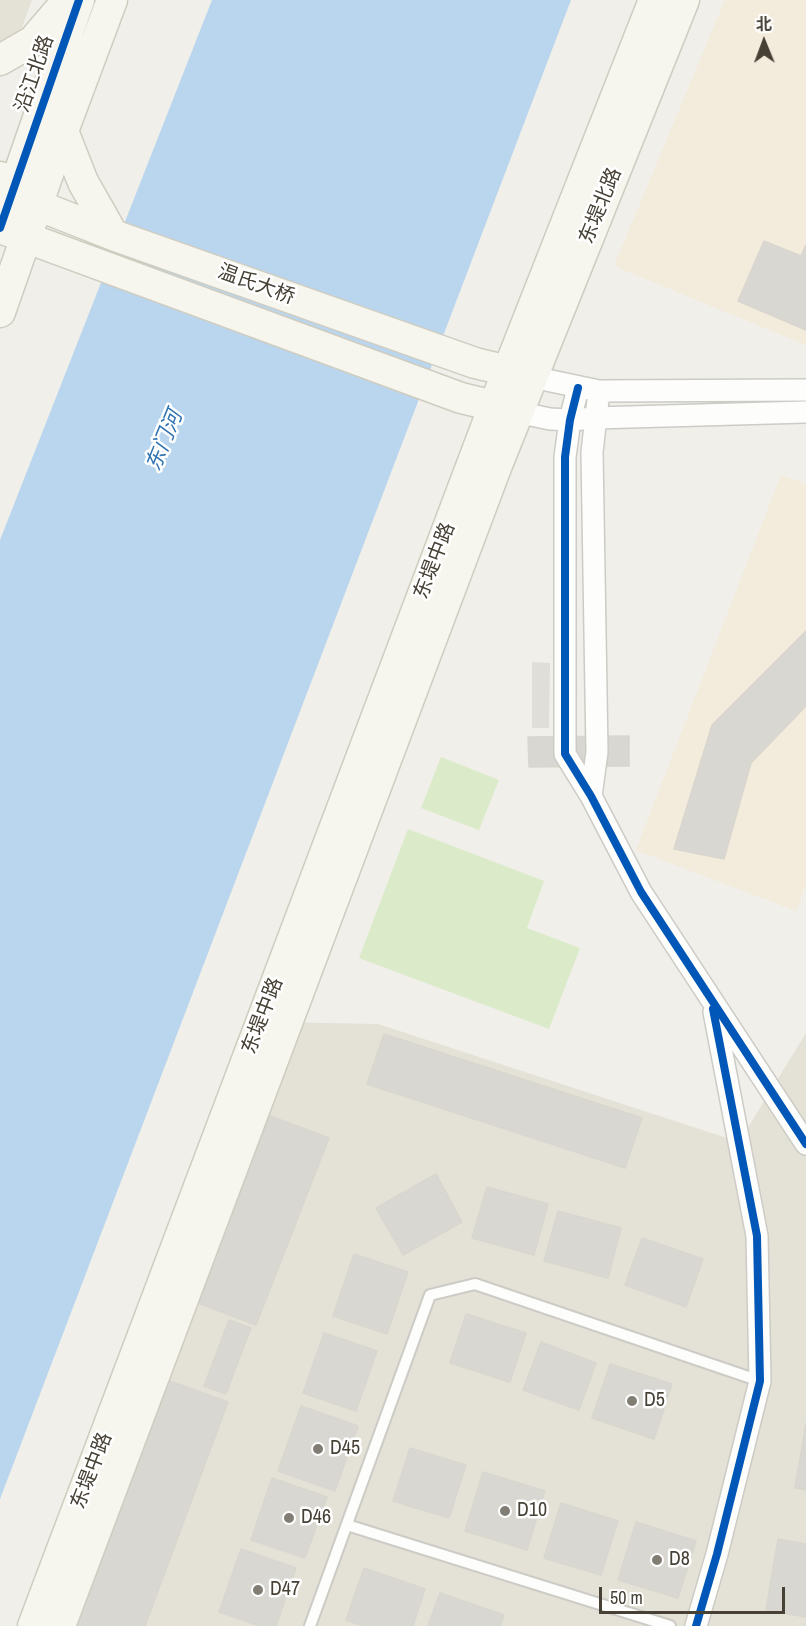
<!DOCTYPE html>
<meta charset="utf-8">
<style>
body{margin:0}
#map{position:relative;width:806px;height:1626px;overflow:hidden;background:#f0efe9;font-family:"Archivo Narrow","Noto Sans SC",sans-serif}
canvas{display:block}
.north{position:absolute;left:734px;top:12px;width:60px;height:60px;-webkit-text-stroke:4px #fff;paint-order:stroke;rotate:359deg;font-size:16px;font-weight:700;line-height:24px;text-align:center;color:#464035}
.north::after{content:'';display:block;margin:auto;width:21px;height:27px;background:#464035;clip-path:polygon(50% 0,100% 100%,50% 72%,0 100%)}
.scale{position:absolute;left:599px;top:1587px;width:186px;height:27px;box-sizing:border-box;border:3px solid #464035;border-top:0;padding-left:8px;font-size:18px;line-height:21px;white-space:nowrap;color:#464035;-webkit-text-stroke:4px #fff;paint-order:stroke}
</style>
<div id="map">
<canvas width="806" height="1626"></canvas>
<div class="north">北</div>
<div class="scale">50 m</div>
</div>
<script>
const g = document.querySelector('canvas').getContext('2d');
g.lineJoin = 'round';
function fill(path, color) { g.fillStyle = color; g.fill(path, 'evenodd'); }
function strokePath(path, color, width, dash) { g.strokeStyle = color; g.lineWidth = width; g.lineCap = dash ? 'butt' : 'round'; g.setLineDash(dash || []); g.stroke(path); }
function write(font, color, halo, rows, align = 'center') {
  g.font = font + ' "Archivo Narrow","Noto Sans SC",sans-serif'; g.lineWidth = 5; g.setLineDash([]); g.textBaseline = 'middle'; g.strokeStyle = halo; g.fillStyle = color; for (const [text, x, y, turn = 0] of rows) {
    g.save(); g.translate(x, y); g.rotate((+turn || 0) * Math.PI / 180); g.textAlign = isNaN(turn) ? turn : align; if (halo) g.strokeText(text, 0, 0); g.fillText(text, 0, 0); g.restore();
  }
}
fill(new Path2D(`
 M 0,0 L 32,0 L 21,30 L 0,43 Z
 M 269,1022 L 378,1024 L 739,1142 L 806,1033 L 806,1626 L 31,1626 Z`), '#e4e1d6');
fill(new Path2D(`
 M 725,0 L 806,0 L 806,345 L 614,266 Z
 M 781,475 L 806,484 L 806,884 L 796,911 L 636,850 Z`), '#f3ebdb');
fill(new Path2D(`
 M 441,757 L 499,780 L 479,830 L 421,808 Z
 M 408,829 L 544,881 L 527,928 L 580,948 L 549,1029 L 359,958 Z`), '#dbebc9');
fill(new Path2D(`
 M 532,662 L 550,663 L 549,728 L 532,728 Z`), '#dfded9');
fill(new Path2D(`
 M 212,0 L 571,0 L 0,1499 L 0,540 Z`), '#b9d6ee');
const building = new Path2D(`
 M 764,241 L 801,256 L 806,245 L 806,330 L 738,301 Z
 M 806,631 L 806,706 L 751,763 L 724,859 L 674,849 L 712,725 Z
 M 629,736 L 629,766 L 529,767 L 528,737 Z
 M 384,1034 L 642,1118 L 625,1168 L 367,1084 Z
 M 270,1116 L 329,1138 L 256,1325 L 198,1303 Z
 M 436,1174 L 462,1222 L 403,1255 L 376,1208 Z
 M 487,1187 L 548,1204 L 534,1255 L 472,1238 Z
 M 558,1211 L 621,1228 L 608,1278 L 544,1261 Z
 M 642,1238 L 703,1259 L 686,1307 L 625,1285 Z
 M 354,1254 L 408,1272 L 387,1334 L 333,1316 Z
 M 466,1314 L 526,1333 L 510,1382 L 450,1363 Z
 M 229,1320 L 251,1328 L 226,1394 L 204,1386 Z
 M 324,1333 L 377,1351 L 356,1411 L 303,1393 Z
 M 541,1342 L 596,1363 L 579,1410 L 523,1390 Z
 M 610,1364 L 672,1384 L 654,1439 L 592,1418 Z
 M 170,1381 L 228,1402 L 145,1626 L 76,1626 Z
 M 301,1406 L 358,1426 L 335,1491 L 278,1471 Z
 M 806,1424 L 806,1490 L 795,1488 Z
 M 410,1448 L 466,1465 L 449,1518 L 393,1501 Z
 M 483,1472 L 545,1491 L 527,1550 L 465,1531 Z
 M 272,1478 L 327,1497 L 305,1558 L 251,1540 Z
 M 561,1503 L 618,1521 L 601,1575 L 544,1558 Z
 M 636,1522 L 696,1541 L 678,1598 L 618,1580 Z
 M 778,1539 L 806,1544 L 806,1617 L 766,1610 Z
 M 241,1549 L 296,1568 L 276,1626 L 260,1626 L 219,1612 Z
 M 364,1568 L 425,1589 L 413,1626 L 363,1626 L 346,1620 Z
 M 440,1593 L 504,1615 L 500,1626 L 428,1626 Z`);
fill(building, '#d9d7d1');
strokePath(building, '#d8d6cf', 1.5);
const lane = new Path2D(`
 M 347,1525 L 670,1626
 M 310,1626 L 430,1295 L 475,1284 L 760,1381`);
const street = new Path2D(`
 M 532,377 L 599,391 L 806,390
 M 578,388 L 570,420 L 565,457 L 565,754 L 591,796 L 641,892 L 806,1144
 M 517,412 L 550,419 L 570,420 L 595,418 L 806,412
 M 591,796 L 597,752 L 592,452 L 599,391
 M 696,1626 L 717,1554 L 760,1381 L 757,1236 L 714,1012`);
const secondary = new Path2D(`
 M 0,60 L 33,41 L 68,0
 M 63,131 L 83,182 L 113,235
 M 0,177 L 15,183 L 37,205 L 113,235 L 475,363 L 526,375
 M 0,228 L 461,398 L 511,410
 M 0,228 L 79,0
 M 0,312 L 63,131 L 112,0
 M 33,1626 L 494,406 L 654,0
 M 60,1626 L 497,465 L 684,0`);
strokePath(lane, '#cccbc5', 14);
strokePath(street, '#cccbc5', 24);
strokePath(secondary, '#cfccc0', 33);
strokePath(lane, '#fdfdfc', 10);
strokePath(street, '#fdfdfc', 21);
strokePath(secondary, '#f6f5ee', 30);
strokePath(new Path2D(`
 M 0,228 L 79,0
 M 578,388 L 570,420 L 565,457 L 565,754 L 591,796 L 641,892 L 806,1144
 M 696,1626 L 717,1554 L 760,1381 L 757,1236 L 713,1009`), '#0057b8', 8);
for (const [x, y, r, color] of [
 [632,1401,6,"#827d74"],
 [318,1449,6,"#827d74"],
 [505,1511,6,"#827d74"],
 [289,1518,6,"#827d74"],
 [657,1560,6,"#827d74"],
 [258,1590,6,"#827d74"]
]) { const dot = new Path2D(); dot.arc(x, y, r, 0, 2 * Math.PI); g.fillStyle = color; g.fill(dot); strokePath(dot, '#fff', 2); }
write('20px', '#464035', '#fff', [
 ["沿江北路",35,74,-71],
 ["东堤北路",601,206,-68],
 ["温氏大桥",256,285,20],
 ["东堤中路",435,561,-69],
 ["东堤中路",263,1016,-69],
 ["东堤中路",92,1471,-69]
]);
write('20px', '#464035', '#fff', [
 ["D5",644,1401],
 ["D45",330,1449],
 ["D10",517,1511],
 ["D46",301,1518],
 ["D8",669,1560],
 ["D47",270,1590]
], 'left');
write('italic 21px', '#2e72b1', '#fff', [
 ["东门河",165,441,-68]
]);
</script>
